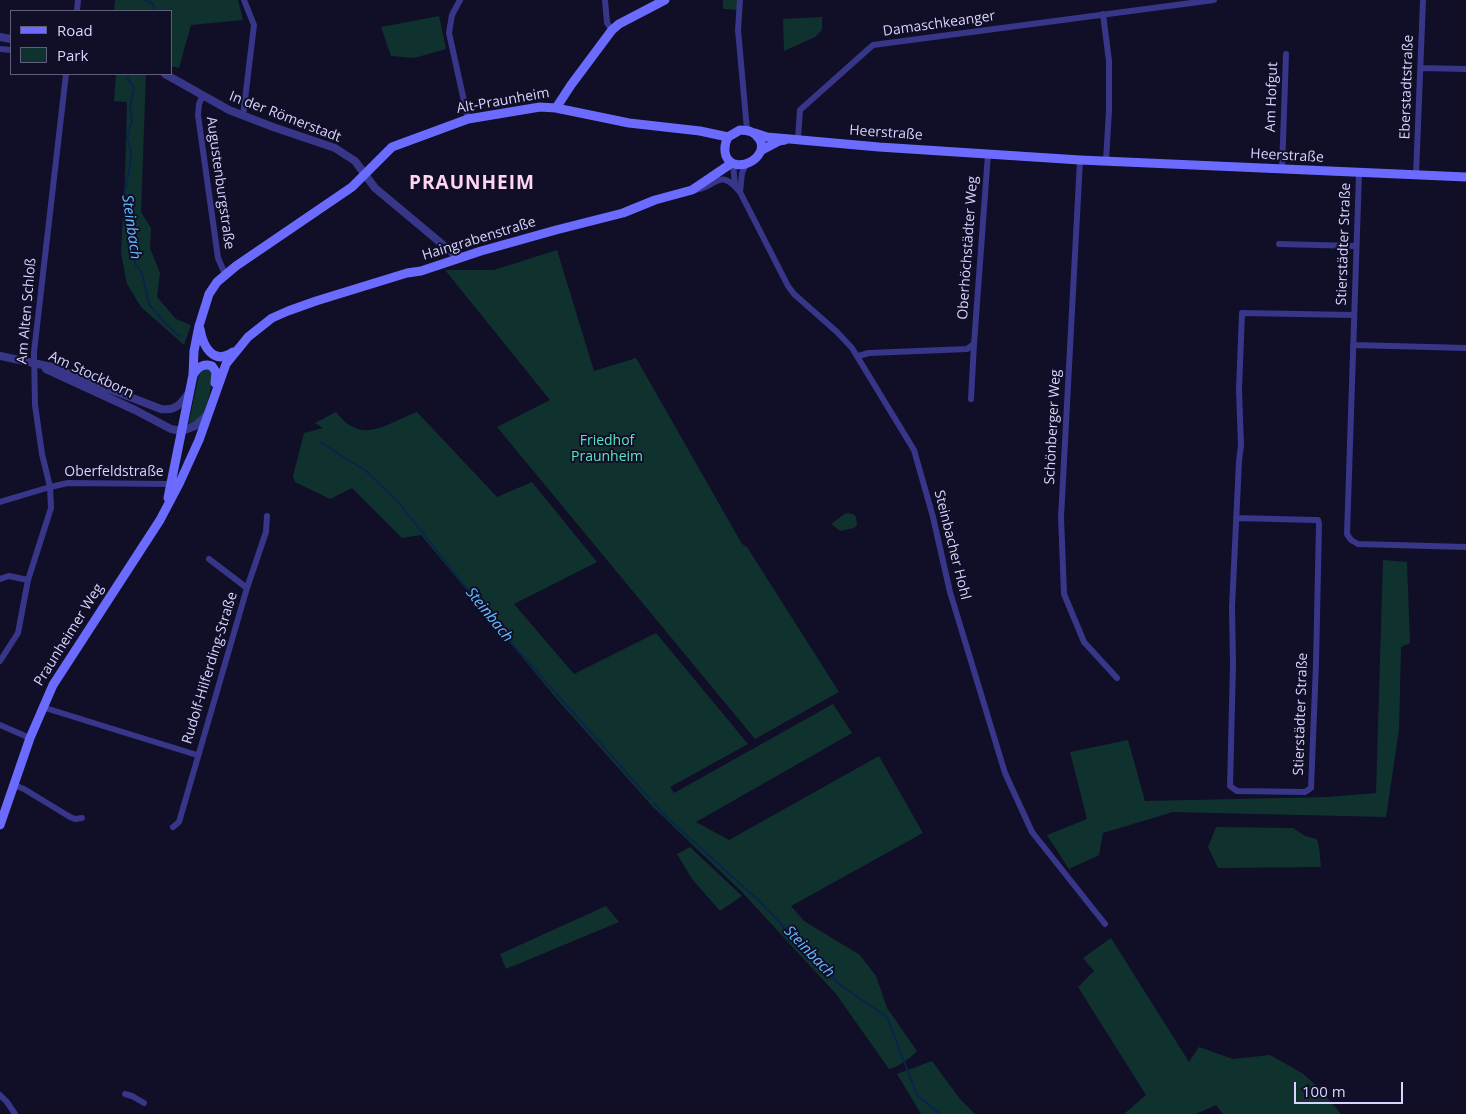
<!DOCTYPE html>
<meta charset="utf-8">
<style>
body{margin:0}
#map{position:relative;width:1466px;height:1114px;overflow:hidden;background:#110e27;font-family:"Open Sans",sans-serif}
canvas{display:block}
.legend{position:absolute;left:10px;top:10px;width:162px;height:65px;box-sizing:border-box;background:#110e27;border:1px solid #615d7d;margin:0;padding:6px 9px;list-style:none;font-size:15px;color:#d8d4ff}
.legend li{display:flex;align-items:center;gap:10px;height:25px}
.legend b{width:25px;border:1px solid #615d7d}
.scale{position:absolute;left:1294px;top:1082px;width:109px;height:22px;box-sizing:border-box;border:2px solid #d8d4ff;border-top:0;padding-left:6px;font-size:15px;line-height:18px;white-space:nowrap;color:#d8d4ff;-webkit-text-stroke:4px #110e27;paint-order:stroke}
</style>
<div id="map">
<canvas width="1466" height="1114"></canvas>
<ul class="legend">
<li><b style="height:6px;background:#6b6cff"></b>Road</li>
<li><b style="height:14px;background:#10322f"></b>Park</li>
</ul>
<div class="scale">100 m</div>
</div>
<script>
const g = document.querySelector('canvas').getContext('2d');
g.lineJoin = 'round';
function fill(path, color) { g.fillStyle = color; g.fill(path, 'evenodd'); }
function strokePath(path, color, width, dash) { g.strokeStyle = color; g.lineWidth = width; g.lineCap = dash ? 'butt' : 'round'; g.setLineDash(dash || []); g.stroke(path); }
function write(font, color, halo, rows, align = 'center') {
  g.font = font + ' "Open Sans",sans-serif'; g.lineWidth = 4; g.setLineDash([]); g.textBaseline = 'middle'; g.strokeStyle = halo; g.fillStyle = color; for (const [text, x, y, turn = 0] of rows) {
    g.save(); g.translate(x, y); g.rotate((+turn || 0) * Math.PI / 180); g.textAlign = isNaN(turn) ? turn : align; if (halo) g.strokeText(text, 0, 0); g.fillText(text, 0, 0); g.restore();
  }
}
fill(new Path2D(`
 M 115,0 L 238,0 L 243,20 L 191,25 L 179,68 L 171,66 L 171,11 L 114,11 Z
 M 723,0 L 738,0 L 738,10 L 723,9 Z
 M 439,16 L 446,49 L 414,58 L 391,56 L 381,27 Z
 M 822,17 L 822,30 L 815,37 L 784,51 L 783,19 Z
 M 116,74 L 146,74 L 141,212 L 151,228 L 150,248 L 160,273 L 157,297 L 176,319 L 191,325 L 184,345 L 141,307 L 127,284 L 121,253 L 125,178 L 127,102 L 114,101 Z
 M 557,250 L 594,371 L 636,358 L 742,544 L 747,547 L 839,692 L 755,739 L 497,427 L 550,400 L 445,270 L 494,270 Z
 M 203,368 L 211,370 C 214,379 207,409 202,417 C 198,422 193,423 188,426 L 200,370 Z
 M 336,412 C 362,446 385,424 417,412 L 497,497 L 532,482 L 597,562 L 514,604 L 574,674 L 656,633 L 748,744 L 670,787 L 674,793 L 833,704 L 852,733 L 696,822 L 729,840 L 879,756 L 923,833 L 791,906 L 804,921 L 860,955 L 876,976 L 887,1008 L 917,1051 C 908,1060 900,1066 889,1069 L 836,994 L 742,892 L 653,807 L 556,698 L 421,535 L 402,538 L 352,488 L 330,499 L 295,482 L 293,476 L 304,433 L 323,428 L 315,423 Z
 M 846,513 L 853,514 L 856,517 L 857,525 L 854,528 L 840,531 L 831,524 Z
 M 1383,560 L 1407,562 L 1410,643 L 1401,647 L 1399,730 L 1386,817 L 1173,812 L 1103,833 L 1099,855 L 1069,869 L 1047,835 L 1087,819 L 1070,752 L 1128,740 L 1145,801 L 1329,797 L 1376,793 Z
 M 1216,827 L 1293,828 L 1305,836 L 1317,839 L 1319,847 L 1321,867 L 1218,868 L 1208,847 Z
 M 690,847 L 742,896 L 720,911 L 692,879 L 677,854 Z
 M 606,906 L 619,922 L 506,969 L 500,954 Z
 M 1111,938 L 1189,1062 L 1199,1047 L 1233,1059 L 1270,1055 L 1302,1073 L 1319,1088 L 1341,1114 L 1223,1114 L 1216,1105 L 1196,1114 L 1124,1114 L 1146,1095 L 1078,987 L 1094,971 L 1083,958 Z
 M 932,1061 L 960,1099 L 975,1114 L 921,1114 L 897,1074 Z`), '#10322f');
strokePath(new Path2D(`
 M 145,0 L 153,4 L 155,11
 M 127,74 L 128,80 L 134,87 L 130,107 L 132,120 L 127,138 L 131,152 L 130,166 L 124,194 L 132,225 L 131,237 L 135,264 L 142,273 L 149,304 L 163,321 L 178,335 L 182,336
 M 320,442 L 366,471 L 399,503 L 498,628 L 650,799
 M 654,803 L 663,814 L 757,899 L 839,984 L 887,1017 L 917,1095 L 940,1114`), '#09234b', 2);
strokePath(new Path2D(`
 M 460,0 L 452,15 L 449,33 L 468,119
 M 605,0 L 607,23 L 612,30
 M 740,0 L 738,30 L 747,130
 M 77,11 L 78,0
 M 1103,14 L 1109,61 L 1109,110 L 1106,161
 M 0,49 L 11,50
 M 1421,68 L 1466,69
 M 203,95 L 199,104 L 198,115 L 218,258 L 225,274
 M 243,116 L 254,25 L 244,0
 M 798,138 L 800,110 L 873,45 L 1214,0
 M 1080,160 L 1061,517 L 1064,594 L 1084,642 L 1117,678
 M 733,163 L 735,186
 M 1282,170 L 1286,54
 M 1359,173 L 1347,534 L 1351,540 L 1358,544 L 1466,547
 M 1416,175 L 1423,0
 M 694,190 C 717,188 718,166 740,192 L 788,286 L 794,294 L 837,332 L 852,348 L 914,450 L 933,517 L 950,592 L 1005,773 L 1032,832 L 1105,924
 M 740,192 L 742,173 L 746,165
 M 1279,244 L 1356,246
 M 1353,345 L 1466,348
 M 858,356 L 869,353 L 967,349 L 974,344 L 988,154
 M 971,399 L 974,344
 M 0,502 L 50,487 L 68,483 L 171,484
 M 1236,518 L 1315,520 L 1318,520 L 1319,524 L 1316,664 L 1311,788 L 1305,792 L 1237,791 L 1230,786 L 1233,664 L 1232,607 L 1239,461 L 1241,445 L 1239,390 L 1242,313 L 1354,315
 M 209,559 L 247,588
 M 0,579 L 9,576 L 28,580
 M 0,661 L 18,633 L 28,580 L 51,508 L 50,487 L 42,454 L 35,405 L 34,352 L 66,74
 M 42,707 L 197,755
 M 0,725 L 30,738
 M 14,785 L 24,789 L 70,817 L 75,819 L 82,818
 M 173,827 L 179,822 L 247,588 L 266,532 L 267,516
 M 125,1094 L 132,1096 L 144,1103
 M 0,1095 L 7,1102 L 15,1114`), '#373689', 6);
strokePath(new Path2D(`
 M 0,37 L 11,39
 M 165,74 L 229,110 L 273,127 L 335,148 L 355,161 L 375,188 L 454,254 L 463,257
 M 0,356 L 52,367 L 161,409 C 175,411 180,405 188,394
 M 46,369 L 135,410 L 171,429 L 182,431 L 195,426 L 206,416`), '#373689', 8);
strokePath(new Path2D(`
 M 556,108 L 571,85 L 612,30 L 619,24 L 665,0
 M 740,130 C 749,130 755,132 760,140 C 769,158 735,176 726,156 C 724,150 725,143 728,137 Z
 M 755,133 L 767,137 L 879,147 L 1080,160 L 1466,177
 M 762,150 L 779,141 L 785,140
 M 200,329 C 203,346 213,366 233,352
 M 193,375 C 198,367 203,363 212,366 L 216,372 L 215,383
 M 168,498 L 193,375 L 194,351 L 199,326 L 209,294 L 217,282 L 236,266 L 352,187 L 392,147 L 468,119 L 540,107 L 556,108 L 629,123 L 700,131 L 728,137
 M 0,825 L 30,738 L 53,685 L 160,520 L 179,484 L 199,440 L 226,364 L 248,337 L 272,318 L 288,311 L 316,301 L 407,273 L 421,271 L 481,251 L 556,230 L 623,213 L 655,200 L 692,190 L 732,163`), '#6b6cff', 9);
write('14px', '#d8d4ff', '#110e27', [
 ["Damaschkeanger",939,24,-8],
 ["Eberstadtstraße",1407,87,-88],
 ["Am Hofgut",1272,97,-88],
 ["Alt-Praunheim",503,101,-10],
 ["In der Römerstadt",285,117,21],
 ["Heerstraße",886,133,4],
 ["Heerstraße",1287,156,3],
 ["Augustenburgstraße",220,183,82],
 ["Haingrabenstraße",479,239,-17],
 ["Stierstädter Straße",1344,244,-88],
 ["Oberhöchstädter Weg",968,248,-86],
 ["Am Alten Schloß",27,311,-85],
 ["Am Stockborn",91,375,25],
 ["Schönberger Weg",1053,427,-87],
 ["Oberfeldstraße",114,472],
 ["Steinbacher Hohl",952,545,76],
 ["Praunheimer Weg",69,635,-58],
 ["Rudolf-Hilferding-Straße",210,668,-73],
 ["Stierstädter Straße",1301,714,-88]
]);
write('14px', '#58e7bf', '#110e27', [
 ["Friedhof",607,441],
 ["Praunheim",607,457]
]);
write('italic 15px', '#62bbff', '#110e27', [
 ["Steinbach",131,227,82],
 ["Steinbach",489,615,51],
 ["Steinbach",809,952,46]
]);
g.letterSpacing = '1px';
write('bold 19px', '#ffd6f1', '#110e27', [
 ["PRAUNHEIM",472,184]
]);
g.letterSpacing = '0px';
</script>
